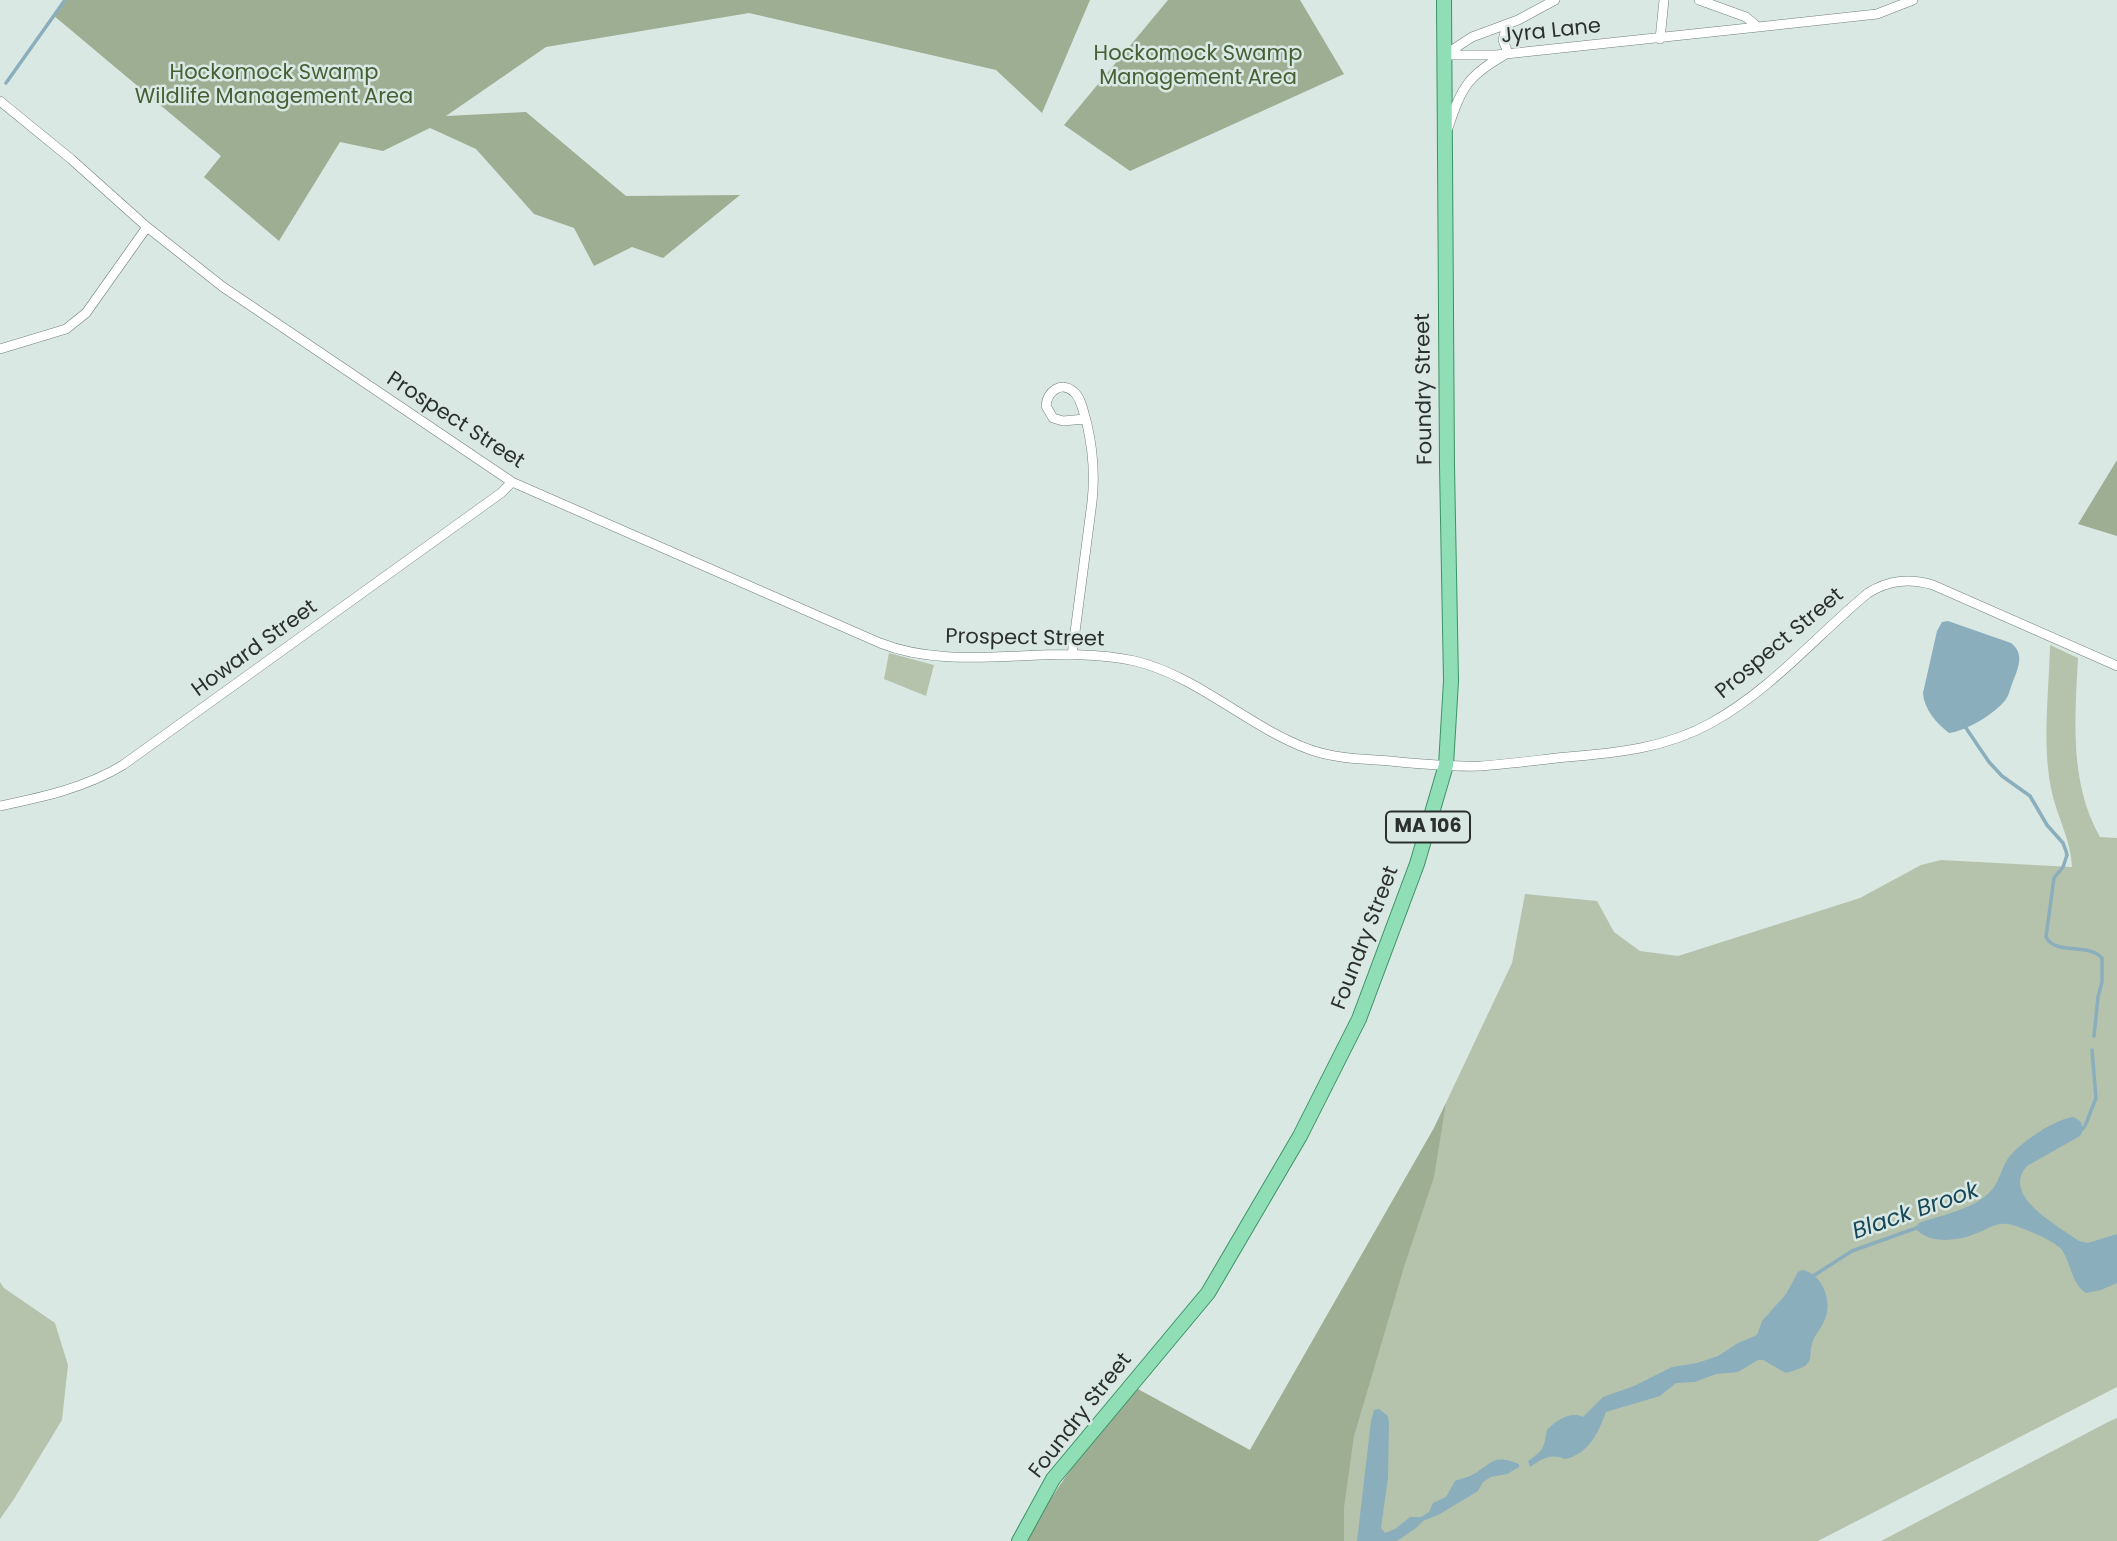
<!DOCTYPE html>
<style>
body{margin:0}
canvas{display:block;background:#dae8e4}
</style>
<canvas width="2117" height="1541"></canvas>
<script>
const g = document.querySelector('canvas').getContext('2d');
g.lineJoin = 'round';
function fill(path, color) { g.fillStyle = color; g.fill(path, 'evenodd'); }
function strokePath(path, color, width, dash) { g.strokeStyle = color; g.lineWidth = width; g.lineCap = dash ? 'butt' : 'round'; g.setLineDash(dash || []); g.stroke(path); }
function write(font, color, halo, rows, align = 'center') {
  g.font = font + ' Poppins,sans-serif'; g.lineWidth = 5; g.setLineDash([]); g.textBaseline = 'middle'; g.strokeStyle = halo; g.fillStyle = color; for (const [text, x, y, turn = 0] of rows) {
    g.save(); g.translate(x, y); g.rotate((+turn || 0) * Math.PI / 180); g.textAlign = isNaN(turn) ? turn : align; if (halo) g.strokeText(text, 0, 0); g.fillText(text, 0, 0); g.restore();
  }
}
fill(new Path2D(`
 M 2050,645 L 2078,658 C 2075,718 2069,782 2100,837 L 2117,838 L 2117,1387 L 1818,1541 L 1027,1541 L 1061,1483 L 1250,1450 L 1434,1128 L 1512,963 L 1525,894 L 1597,901 L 1614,932 L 1640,951 L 1678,956 L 1860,898 L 1921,865 L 1941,860 L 2072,867 C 2071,839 2056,815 2051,788 C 2042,742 2049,692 2050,645 Z
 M 889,653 L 934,665 L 926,696 L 884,679 Z
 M 0,1282 L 4,1288 L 55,1323 L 68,1365 L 62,1420 L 14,1499 L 0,1519 Z
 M 2117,1418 L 2117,1541 L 1881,1541 L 2108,1422 Z`), '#b5c3ad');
fill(new Path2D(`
 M 63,0 L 1090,0 L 1042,113 L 996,70 L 749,13 L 546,47 L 446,116 L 526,112 L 626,196 L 740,195 L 663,258 L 632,247 L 594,266 L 574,228 L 534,214 L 476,149 L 430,128 L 383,151 L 340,142 L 279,241 L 204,177 L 221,156 L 53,15 Z
 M 1168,0 L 1300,0 L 1344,74 L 1130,171 L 1064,125 Z
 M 2117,460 L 2117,536 L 2078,524 Z
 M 1446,1103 L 1434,1177 L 1404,1267 L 1354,1436 L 1344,1507 L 1344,1541 L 1027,1541 L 1050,1500 L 1073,1466 L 1136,1388 L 1250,1450 L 1434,1128 Z`), '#9dae93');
fill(new Path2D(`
 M 1948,621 L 2011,643 C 2026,654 2017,671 2012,684 C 2009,692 2009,697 2002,704 C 1990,716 1966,731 1949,733 C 1936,723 1924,709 1923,693 L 1937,631 L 1942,622 Z
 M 2074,1117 L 2081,1122 L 2083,1130 L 2080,1136 L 2027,1166 C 2000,1196 2059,1226 2079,1241 L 2088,1243 L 2117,1234 L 2117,1283 L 2101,1290 L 2086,1293 C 2072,1284 2071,1264 2062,1250 C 2056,1241 2019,1226 2008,1224 C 1996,1222 1988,1229 1977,1233 C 1959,1241 1929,1245 1915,1228 L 1919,1223 C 1941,1215 1971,1210 1989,1193 C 1998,1185 2001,1170 2007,1160 C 2017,1144 2056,1118 2074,1117 Z
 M 1802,1270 C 1822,1273 1833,1301 1825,1319 C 1822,1328 1814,1335 1812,1344 C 1809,1351 1813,1359 1806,1365 C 1801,1369 1792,1371 1786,1373 L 1763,1360 L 1758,1360 L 1738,1372 L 1716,1374 L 1695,1382 L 1676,1383 L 1660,1396 L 1606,1412 C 1598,1433 1589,1454 1565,1459 C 1550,1453 1542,1459 1530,1467 L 1528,1461 C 1545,1449 1543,1449 1547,1430 C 1557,1420 1570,1411 1583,1417 L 1603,1397 L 1634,1386 L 1672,1367 L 1697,1363 L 1718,1356 L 1738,1343 L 1757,1335 L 1762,1321 L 1786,1294 L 1798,1272 Z
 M 1379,1409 L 1388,1416 L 1389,1423 L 1388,1478 L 1381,1528 L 1385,1533 L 1395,1529 L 1410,1517 L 1421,1517 L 1429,1512 L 1433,1503 L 1446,1497 L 1455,1481 C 1461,1478 1467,1478 1472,1475 C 1492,1464 1493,1453 1519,1464 L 1519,1467 L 1507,1474 L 1491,1477 L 1483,1482 L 1478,1491 L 1438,1515 L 1423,1521 L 1416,1528 L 1397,1541 L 1357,1541 L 1371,1421 L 1374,1410 Z`), '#8baebc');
strokePath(new Path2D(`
 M 6,83 L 65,0
 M 1966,728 L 1989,762 L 2002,776 L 2030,796 L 2047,825 L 2063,843 L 2066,851 L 2067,855 L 2063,867 L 2054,878 L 2046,937 C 2056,956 2088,942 2102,958 L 2102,982 L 2098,997 L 2094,1036
 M 2081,1130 L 2085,1126 L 2096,1098 L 2092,1050
 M 1813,1276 L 1852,1251 L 1919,1227`), '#8baebc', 3.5);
const street = new Path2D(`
 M 1699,0 L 1746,17 L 1758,27 L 1877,14 L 1913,0
 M 1660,39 L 1664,0
 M 1446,54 L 1472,37 L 1518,20 L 1555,0
 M 1445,55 L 1496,55 L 1758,27
 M 0,101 L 71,159 L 147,227 L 223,287 L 512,482 L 880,643 C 957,674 1053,642 1135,661 C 1200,677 1249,728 1311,750 C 1337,759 1364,759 1390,761 C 1421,764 1451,767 1481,766 C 1510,764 1538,760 1567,757 C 1617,753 1666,748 1711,723 C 1771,690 1816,636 1868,593 C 1889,580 1909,578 1933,585 L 2117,666
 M 1448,128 C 1462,86 1468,75 1508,53 L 1503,40 L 1507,25
 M 0,349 L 66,329 L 86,313 L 147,227
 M 1072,655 L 1092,502 C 1095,475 1093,450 1087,424 C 1084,415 1082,399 1074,392 C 1061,380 1047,392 1046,406 L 1053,418 L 1063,421 L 1085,419
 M 0,806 C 43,797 85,788 123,765 L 501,493 L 512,482`);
const primary = new Path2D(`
 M 1019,1541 L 1053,1479 L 1208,1293 L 1300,1136 L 1359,1019 L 1417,864 L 1446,765 L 1451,681 L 1447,466 L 1444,0`);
strokePath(street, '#727f7c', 10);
strokePath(primary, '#3c9366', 16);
strokePath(street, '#fff', 9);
strokePath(primary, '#8fdeb5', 14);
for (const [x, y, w] of [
 [1428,827,84]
]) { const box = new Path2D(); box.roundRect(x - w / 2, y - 15.5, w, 31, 5); g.fillStyle = '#dae8e4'; g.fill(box); strokePath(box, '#2b302f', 2); }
write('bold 19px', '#2b302f', null, [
 ["MA 106",1428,827]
]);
write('21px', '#2b302f', '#dae8e4', [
 ["Jyra Lane",1551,32,-6],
 ["Foundry Street",1425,389,-91],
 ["Prospect Street",455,421,33],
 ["Prospect Street",1025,639,1],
 ["Prospect Street",1780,644,-40],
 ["Howard Street",255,649,-36],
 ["Foundry Street",1366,938,-69],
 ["Foundry Street",1081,1416,-52]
]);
write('21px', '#466035', '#dae8e4', [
 ["Hockomock Swamp",1198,55],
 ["Management Area",1198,79],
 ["Hockomock Swamp",274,74],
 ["Wildlife Management Area",274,98]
]);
write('italic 23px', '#174859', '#dae8e4', [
 ["Black Brook",1916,1212,-19]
]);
</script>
